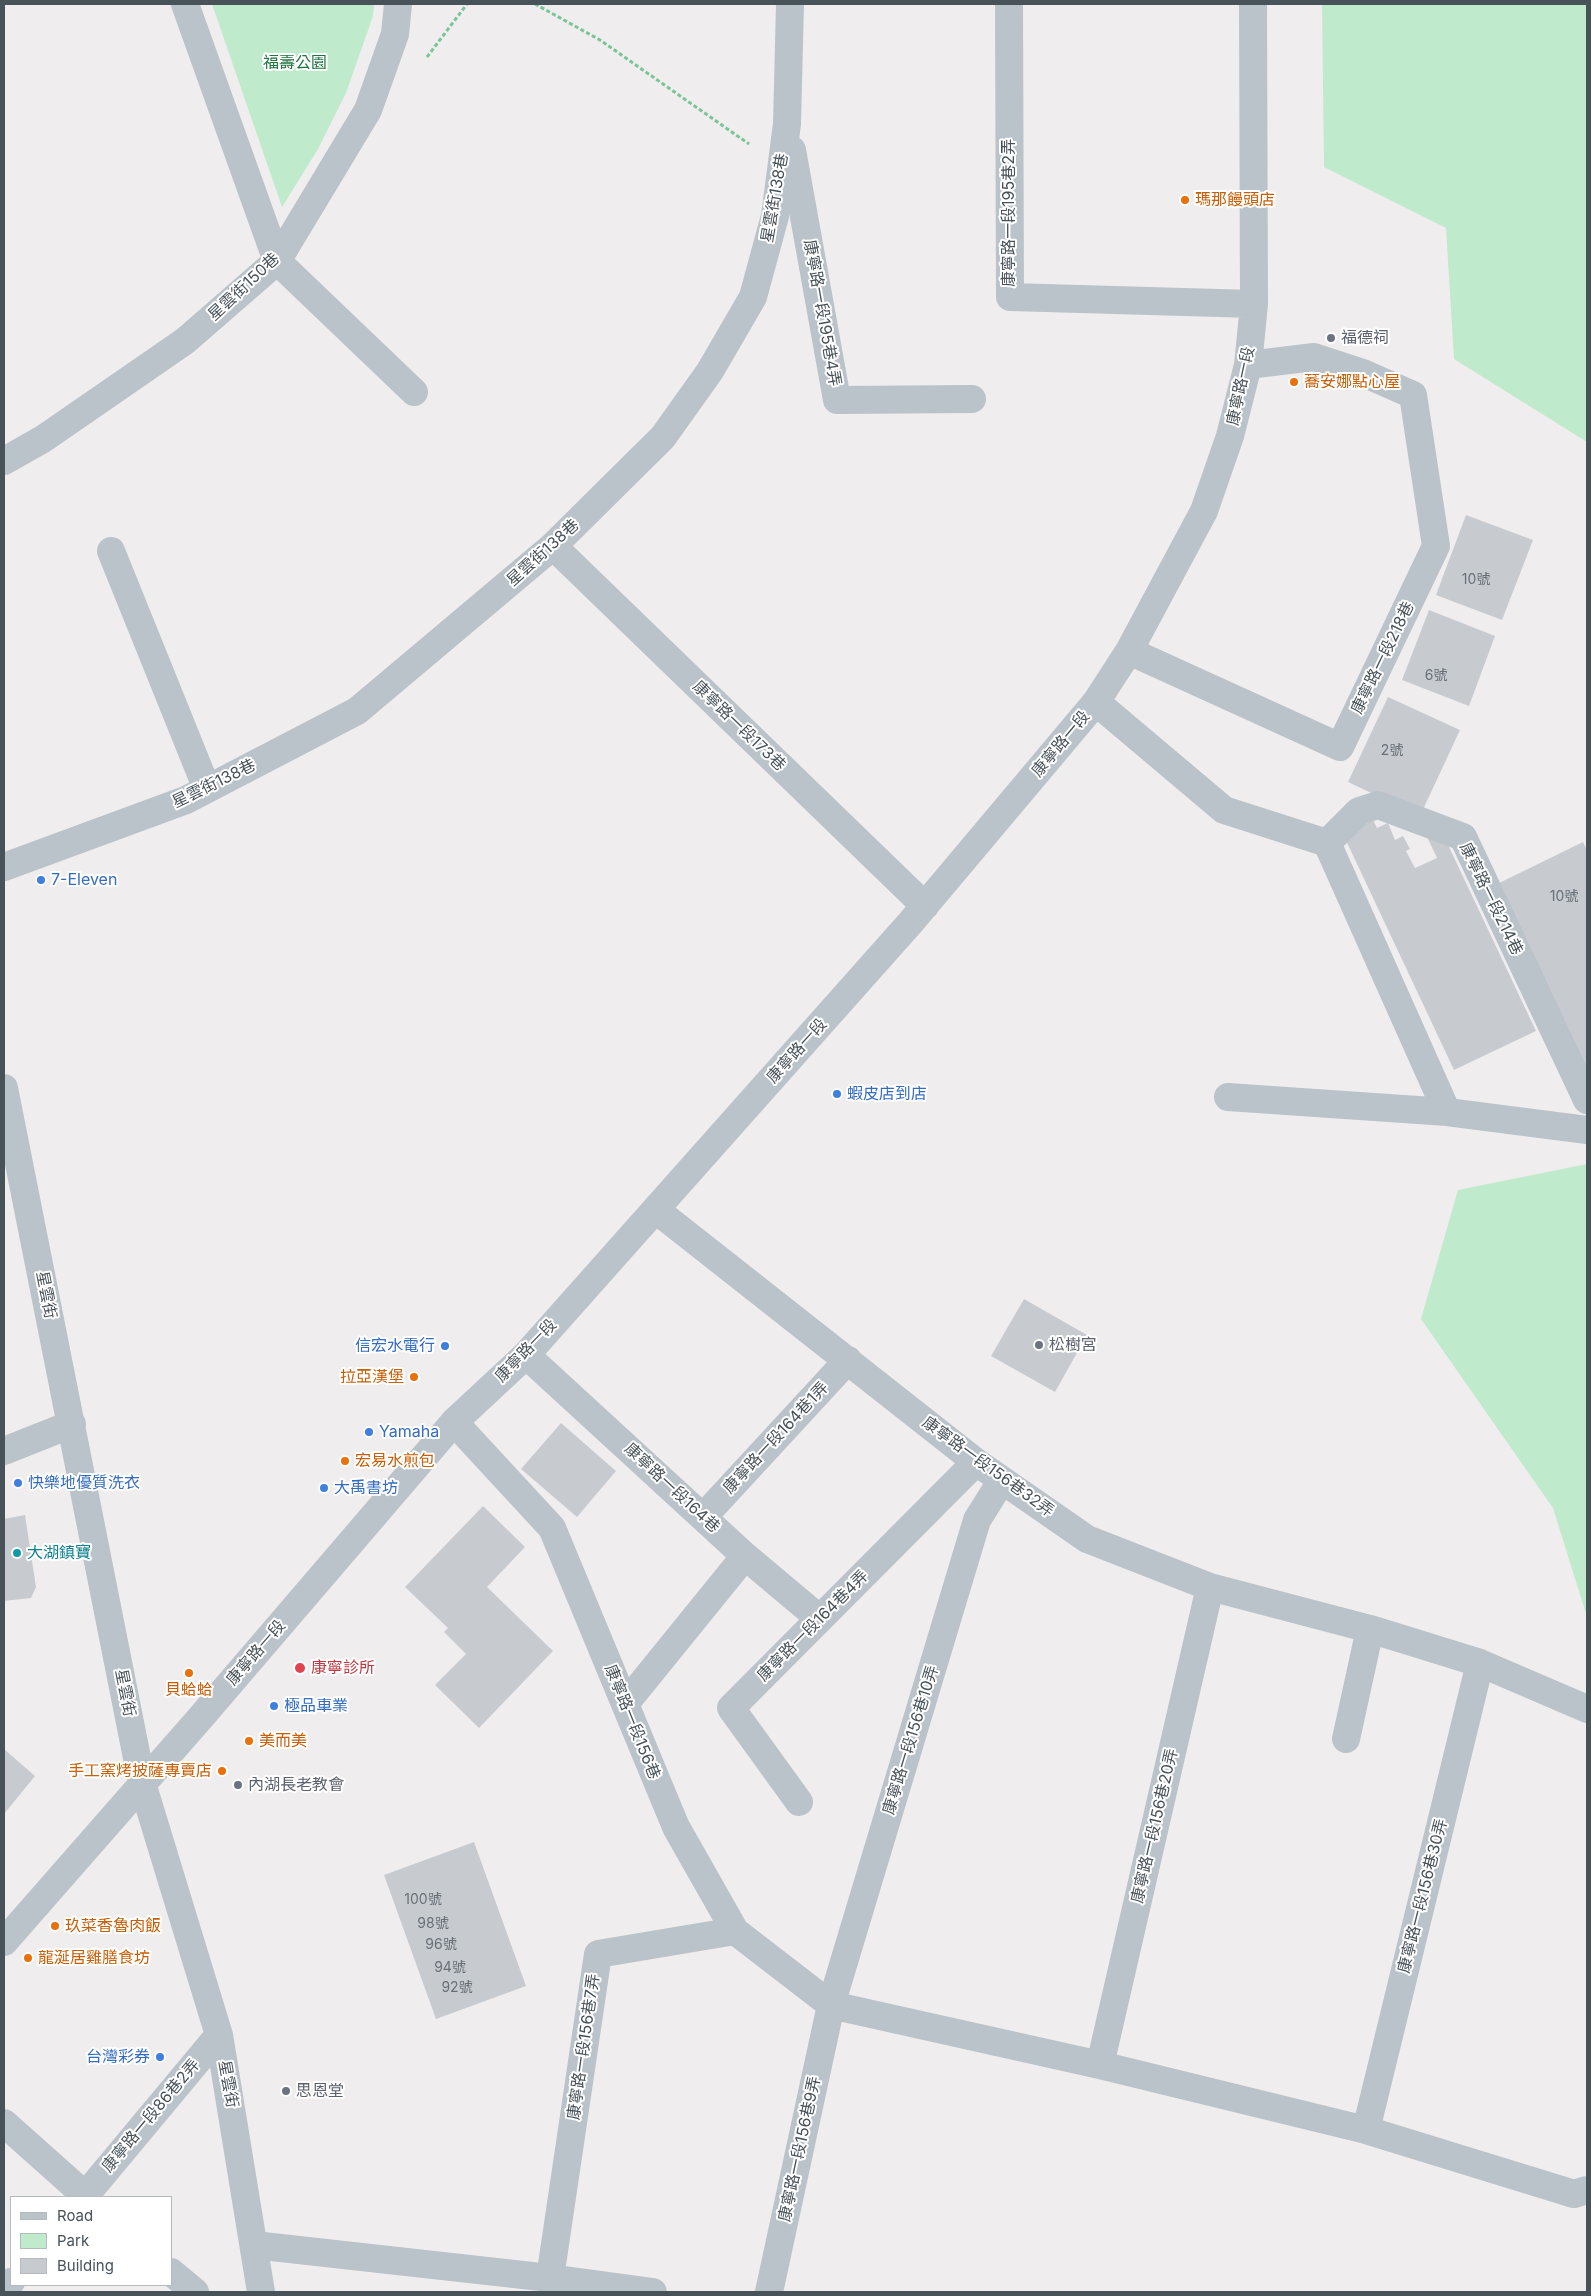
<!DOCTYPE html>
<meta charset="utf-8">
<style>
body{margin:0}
#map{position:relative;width:1591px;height:2296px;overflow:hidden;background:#f0edee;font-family:Inter,sans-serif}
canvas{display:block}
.frame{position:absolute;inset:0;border:5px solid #475259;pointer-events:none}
.legend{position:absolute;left:10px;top:2196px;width:162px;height:90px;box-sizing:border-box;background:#fff;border:1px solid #b5babd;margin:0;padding:6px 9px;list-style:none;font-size:15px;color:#475259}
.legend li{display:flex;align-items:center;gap:10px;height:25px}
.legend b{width:25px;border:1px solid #b5babd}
</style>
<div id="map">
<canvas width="1591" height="2296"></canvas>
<div class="frame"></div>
<ul class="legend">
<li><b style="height:6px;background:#bac3c9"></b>Road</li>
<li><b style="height:14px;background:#bfeacb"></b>Park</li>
<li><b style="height:14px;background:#c7cbd0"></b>Building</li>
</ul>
</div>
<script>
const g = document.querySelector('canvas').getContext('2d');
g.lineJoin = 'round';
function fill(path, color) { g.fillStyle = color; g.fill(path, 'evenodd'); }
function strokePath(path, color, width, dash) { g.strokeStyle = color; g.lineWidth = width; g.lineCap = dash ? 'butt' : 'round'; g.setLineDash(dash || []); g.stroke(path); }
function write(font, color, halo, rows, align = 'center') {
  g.font = font + ' Inter,"Noto Sans TC",sans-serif'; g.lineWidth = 4; g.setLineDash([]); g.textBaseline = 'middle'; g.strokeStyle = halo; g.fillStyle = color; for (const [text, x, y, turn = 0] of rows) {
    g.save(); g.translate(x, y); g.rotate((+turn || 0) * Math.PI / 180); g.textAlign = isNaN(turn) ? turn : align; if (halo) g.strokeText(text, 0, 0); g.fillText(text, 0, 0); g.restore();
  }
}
fill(new Path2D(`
 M 212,4 L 374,4 L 373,16 L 346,93 L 318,149 L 282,207 Z
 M 1322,4 L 1587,4 L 1587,442 L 1454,359 L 1446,228 L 1324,167 Z
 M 1587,1164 L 1587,1617 L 1553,1508 L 1421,1319 L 1458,1190 Z`), '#bfeacb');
fill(new Path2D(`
 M 1466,515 L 1533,540 L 1502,620 L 1436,595 Z
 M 1429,610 L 1495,636 L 1469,706 L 1402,680 Z
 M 1388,697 L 1460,730 L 1420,816 L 1348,782 Z
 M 1372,818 L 1377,828 L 1388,823 L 1395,840 L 1403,836 L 1410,849 L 1406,851 L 1415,868 L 1437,858 L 1427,837 L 1441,830 L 1536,1031 L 1454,1070 L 1342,832 Z
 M 1583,842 L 1587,850 L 1587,1077 L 1495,885 Z
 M 1024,1299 L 1087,1335 L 1055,1392 L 991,1356 Z
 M 561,1423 L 616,1471 L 577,1517 L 521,1469 Z
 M 483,1506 L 525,1547 L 487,1587 L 553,1651 L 479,1728 L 435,1685 L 466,1654 L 444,1632 L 448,1628 L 405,1587 Z
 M 25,1515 L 36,1587 L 31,1598 L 4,1601 L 4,1519 Z
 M 4,1749 L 35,1776 L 4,1814 Z
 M 474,1842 L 526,1986 L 436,2019 L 384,1875 Z`), '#c7cbd0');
strokePath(new Path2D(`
 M 535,4 L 600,40 L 749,144
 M 427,57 L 467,4`), '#7ac597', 3, [4, 2.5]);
strokePath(new Path2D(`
 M 185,4 L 277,261 L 414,392
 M 1009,4 L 1010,297 L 1254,304
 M 792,150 L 837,400 L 972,399
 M 4,461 L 43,439 L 185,341 L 277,261 L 368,110 L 395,34 L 398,4
 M 553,546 L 925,906
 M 111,551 L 207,789
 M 1129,651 L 1340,747 L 1436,546 L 1413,395 L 1363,373 L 1314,357 L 1248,365
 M 1096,702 L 1224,810 L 1327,843 L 1359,811 L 1378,805 L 1463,837 L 1587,1100
 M 1327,843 L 1447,1112
 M 4,867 L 186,800 L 357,711 L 553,546 L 663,437 L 710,371 L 753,297 L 775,216 L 787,124 L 790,4
 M 4,1088 L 142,1783 L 219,2035 L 261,2292
 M 1228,1097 L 1447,1112 L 1587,1130
 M 656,1210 L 976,1462 L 1087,1539 L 1210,1587 L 1370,1629 L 1480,1663 L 1587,1709
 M 526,1355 L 745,1556 L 820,1619
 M 454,1422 L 552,1528 L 676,1827 L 735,1931 L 831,2005 L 1100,2065 L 1366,2130 L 1574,2194 L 1587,2190
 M 4,1451 L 72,1424
 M 704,1516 L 848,1360
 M 625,1704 L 745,1556
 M 1346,1739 L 1370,1629
 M 799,1802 L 731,1708 L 976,1462
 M 4,1942 L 202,1716 L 454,1422 L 526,1355 L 911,922 L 1096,702 L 1129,651 L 1204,511 L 1230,436 L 1248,365 L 1254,304 L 1253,4
 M 1100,2065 L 1210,1587
 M 4,2123 L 87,2197
 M 1366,2130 L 1480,1663
 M 84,2197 L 219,2035
 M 254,2245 L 550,2278 L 653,2292
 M 171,2272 L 195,2292
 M 550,2278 L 598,1954 L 735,1931
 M 4,2291 L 11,2282
 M 769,2292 L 831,2005 L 977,1520 L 1002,1480`), '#bac3c9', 28);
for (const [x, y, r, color] of [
 [1185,200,5,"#e8710a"],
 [1331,338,5,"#6b7280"],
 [1294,382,5,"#e8710a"],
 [41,880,5,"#3f7fe0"],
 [837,1094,5,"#3f7fe0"],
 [1039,1345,5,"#6b7280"],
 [445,1346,5,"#3f7fe0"],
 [414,1377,5,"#e8710a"],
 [369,1432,5,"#3f7fe0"],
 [345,1461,5,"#e8710a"],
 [18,1483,5,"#3f7fe0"],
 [324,1488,5,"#3f7fe0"],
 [17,1553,5,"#0f9aa8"],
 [300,1668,6,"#e0444e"],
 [189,1673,5,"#e8710a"],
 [274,1706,5,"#3f7fe0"],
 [249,1741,5,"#e8710a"],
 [222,1771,5,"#e8710a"],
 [238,1785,5,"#6b7280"],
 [55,1926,5,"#e8710a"],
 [28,1958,5,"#e8710a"],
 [160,2057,5,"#3f7fe0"],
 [286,2091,5,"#6b7280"]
]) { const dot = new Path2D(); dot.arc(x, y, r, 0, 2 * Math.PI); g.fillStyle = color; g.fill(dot); strokePath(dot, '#fff', 2); }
write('14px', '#677077', null, [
 ["10號",1476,580],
 ["6號",1436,676],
 ["2號",1392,751],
 ["10號",1564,897],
 ["100號",423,1900],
 ["98號",433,1924],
 ["96號",441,1945],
 ["94號",450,1968],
 ["92號",457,1988]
]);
write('16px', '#1f733f', '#fff', [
 ["福壽公園",295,63]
]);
write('16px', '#475259', '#fff', [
 ["星雲街138巷",775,198,-80],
 ["康寧路一段195巷2弄",1009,213,-90],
 ["星雲街150巷",244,287,-43],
 ["康寧路一段195巷4弄",822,313,80],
 ["康寧路一段",1241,386,-78],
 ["星雲街138巷",543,553,-42],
 ["康寧路一段218巷",1383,658,-64],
 ["康寧路一段173巷",739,726,44],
 ["康寧路一段",1061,744,-50],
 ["星雲街138巷",214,784,-26],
 ["康寧路一段214巷",1491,899,64],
 ["康寧路一段",797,1051,-48],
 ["星雲街",46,1295,79],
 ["康寧路一段",526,1351,-46],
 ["康寧路一段164巷1弄",776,1438,-47],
 ["康寧路一段156巷32弄",988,1467,36],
 ["康寧路一段164巷",672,1488,43],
 ["康寧路一段164巷4弄",813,1626,-45],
 ["康寧路一段",256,1653,-49],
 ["星雲街",125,1693,79],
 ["康寧路一段156巷",632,1722,68],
 ["康寧路一段156巷10弄",911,1740,-73],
 ["康寧路一段156巷20弄",1155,1826,-77],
 ["康寧路一段156巷30弄",1423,1896,-76],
 ["康寧路一段156巷7弄",584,2047,-82],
 ["星雲街",228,2084,80],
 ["康寧路一段86巷2弄",151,2116,-50],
 ["康寧路一段156巷9弄",800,2149,-78]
]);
write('16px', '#c56008', '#fff', [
 ["瑪那饅頭店",1195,200],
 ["蕎安娜點心屋",1304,382],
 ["拉亞漢堡",404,1377,"right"],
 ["宏易水煎包",355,1461],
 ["貝蛤蛤",189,1690,"center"],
 ["美而美",259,1741],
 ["手工窯烤披薩專賣店",212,1771,"right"],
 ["玖菜香魯肉飯",65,1926],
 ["龍涎居雞膳食坊",38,1958]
], 'left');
write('16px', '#5b616d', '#fff', [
 ["福德祠",1341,338],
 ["松樹宮",1049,1345],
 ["內湖長老教會",248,1785],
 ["思恩堂",296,2091]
], 'left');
write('16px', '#366cbe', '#fff', [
 ["7-Eleven",51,880],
 ["蝦皮店到店",847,1094],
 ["信宏水電行",435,1346,"right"],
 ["Yamaha",379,1432],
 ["快樂地優質洗衣",28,1483],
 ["大禹書坊",334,1488],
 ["極品車業",284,1706],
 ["台灣彩券",150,2057,"right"]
], 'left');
write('16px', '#0d838f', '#fff', [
 ["大湖鎮寶",27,1553]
], 'left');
write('16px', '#be3a42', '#fff', [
 ["康寧診所",311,1668]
], 'left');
</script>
